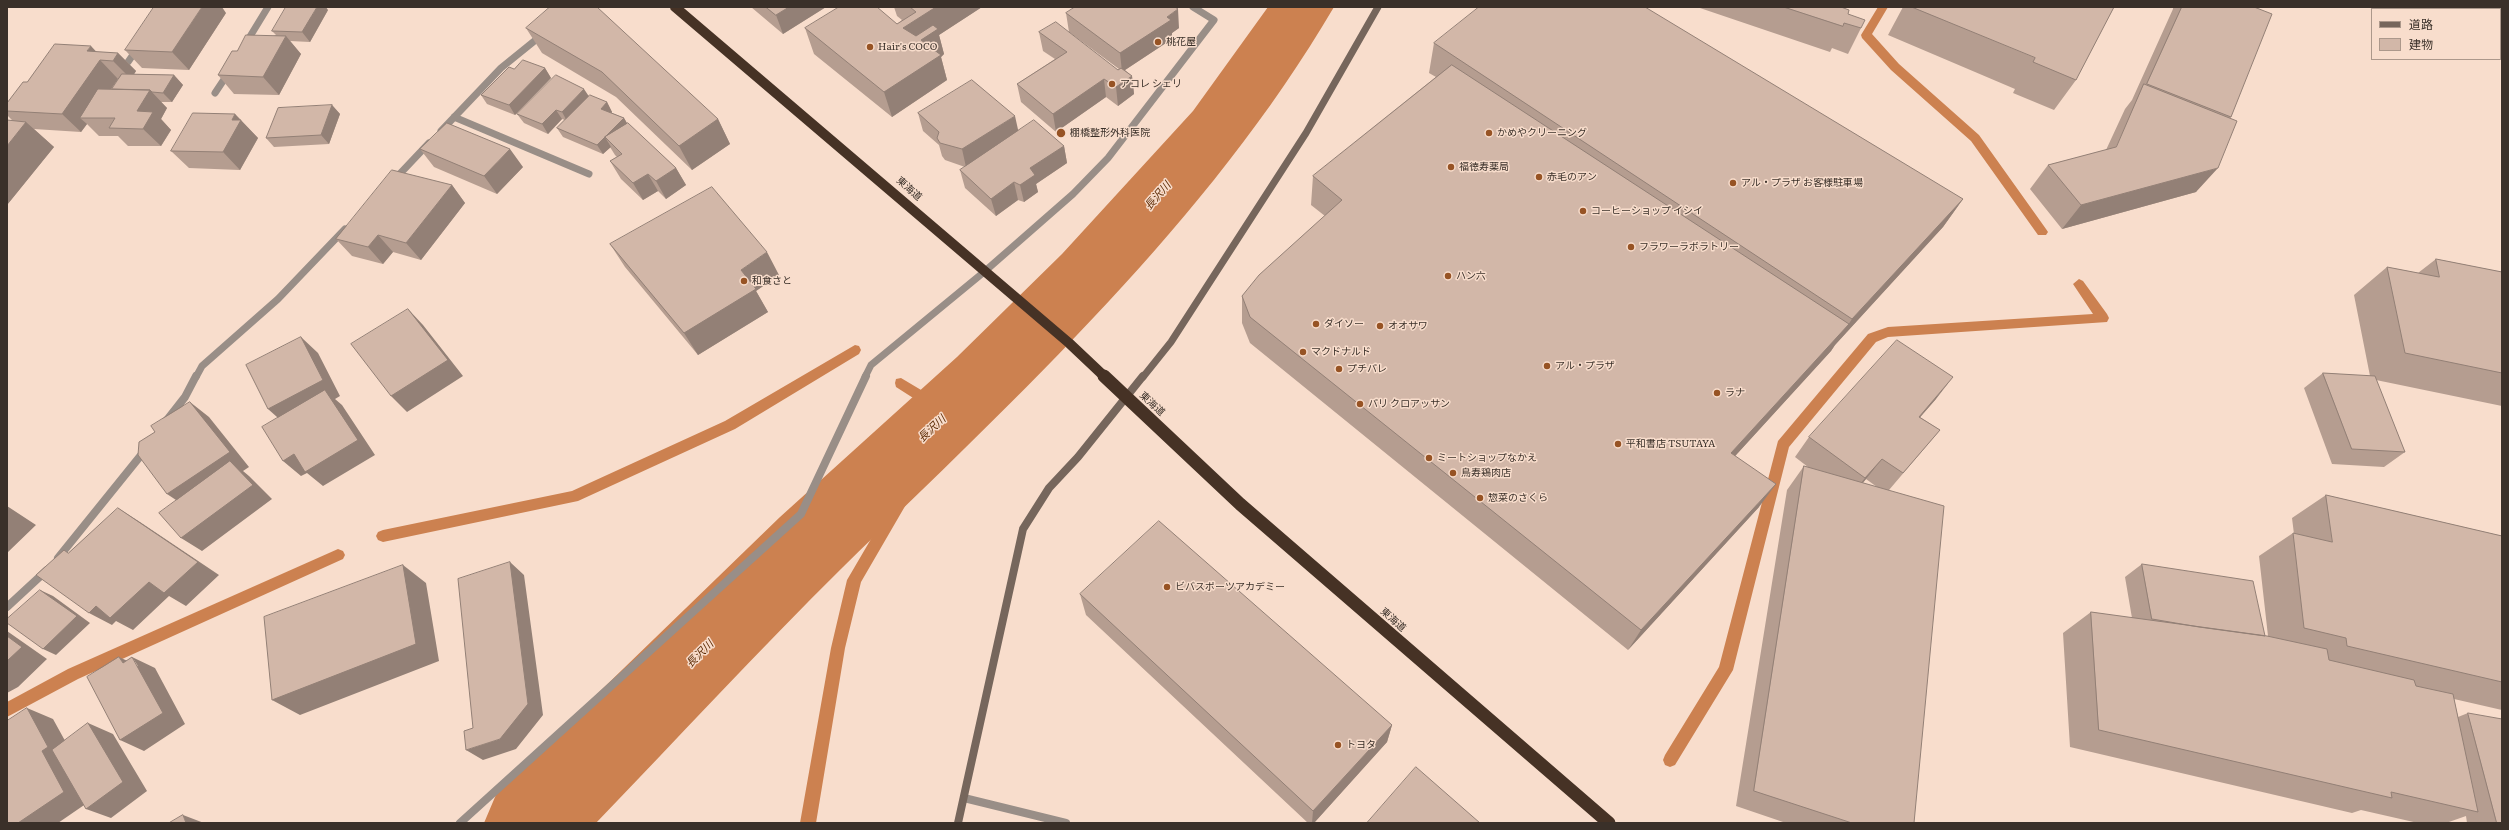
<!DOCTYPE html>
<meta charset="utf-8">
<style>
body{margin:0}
#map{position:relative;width:2509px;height:830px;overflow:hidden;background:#f8ddcc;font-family:Literata,"Noto Sans JP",serif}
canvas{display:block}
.frame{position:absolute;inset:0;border:8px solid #3a3029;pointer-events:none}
.legend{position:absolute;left:2371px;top:8px;width:130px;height:52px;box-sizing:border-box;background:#f8ddcc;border:1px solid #ac988b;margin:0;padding:5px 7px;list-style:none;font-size:12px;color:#3a3029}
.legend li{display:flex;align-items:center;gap:8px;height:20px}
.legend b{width:20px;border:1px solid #ac988b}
</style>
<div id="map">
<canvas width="2509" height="830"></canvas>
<div class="frame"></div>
<ul class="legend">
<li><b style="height:5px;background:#76665c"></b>道路</li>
<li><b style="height:11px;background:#d2b7a8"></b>建物</li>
</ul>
</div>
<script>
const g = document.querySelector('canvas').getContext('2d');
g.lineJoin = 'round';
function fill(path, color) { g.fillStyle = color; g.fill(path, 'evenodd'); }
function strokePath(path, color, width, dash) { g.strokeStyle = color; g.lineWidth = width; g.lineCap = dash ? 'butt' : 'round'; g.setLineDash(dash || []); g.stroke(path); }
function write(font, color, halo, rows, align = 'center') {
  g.font = font + ' Literata,"Noto Sans JP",serif'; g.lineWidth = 3; g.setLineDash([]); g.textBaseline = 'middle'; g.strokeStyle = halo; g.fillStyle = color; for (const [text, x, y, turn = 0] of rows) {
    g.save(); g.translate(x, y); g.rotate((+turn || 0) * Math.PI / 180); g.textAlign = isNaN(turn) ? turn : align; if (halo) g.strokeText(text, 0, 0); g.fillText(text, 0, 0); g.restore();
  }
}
fill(new Path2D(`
 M 1878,7 L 1888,7 L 1872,34 L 1899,64 L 1979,135 L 2046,229 L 2048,232 L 2046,235 L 2038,235 L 1971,141 L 1891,70 L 1862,38 L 1861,35 Z
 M 2079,279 L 2083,281 L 2107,314 L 2109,318 L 2107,322 L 1888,337 L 1876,342 L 1789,447 L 1733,670 L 1675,765 L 1670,767 L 1665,765 L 1663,760 L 1665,755 L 1719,667 L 1778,441 L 1868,334 L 1888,327 L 2093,314 L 2073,284 Z
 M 855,345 L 859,346 L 861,350 L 859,354 L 735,429 L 578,501 L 383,542 L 378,540 L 376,536 L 378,532 L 383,530 L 572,491 L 725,421 Z
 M 901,378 L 953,409 L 954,413 L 953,417 L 948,419 L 943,417 L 896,387 L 895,383 L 896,379 Z
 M 938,416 L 943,418 L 945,422 L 915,489 L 861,582 L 845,648 L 816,823 L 800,823 L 831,648 L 847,580 L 905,481 L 933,418 Z
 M 338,549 L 343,551 L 345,555 L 343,559 L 78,679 L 7,717 L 7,702 L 68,669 Z`), '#cc8150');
fill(new Path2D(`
 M 1268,7 L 1334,7 C 1207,223 1020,394 842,568 C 758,651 678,738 596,823 L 484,823 L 498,790 L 780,517 L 957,357 L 1062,254 L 1193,111 Z`), '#cc8150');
strokePath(new Path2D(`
 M 246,43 L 268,7
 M 128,62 L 137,49
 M 215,93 L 229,72
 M 454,117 L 589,174
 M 441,131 L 501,68 L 543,34
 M 394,180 L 429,143
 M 196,377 L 202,366 L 278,299 L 345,229
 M 865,377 L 871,365 L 984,272 L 1073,194 L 1108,158 L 1214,20 L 1193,7`), '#998e87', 7);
strokePath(new Path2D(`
 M 167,420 L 185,397 L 196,376
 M 58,558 L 146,449
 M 7,607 L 47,570
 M 964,798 L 1066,823
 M 460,823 L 801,514 L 866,376`), '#998e87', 8);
strokePath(new Path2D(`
 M 1143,377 L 1171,342 L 1306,133 L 1378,7`), '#76665c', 7);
strokePath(new Path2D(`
 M 958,823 L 1023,529 L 1049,488 L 1078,457 L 1143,376`), '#76665c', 8);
strokePath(new Path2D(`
 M 675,7 L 1069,343 L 1105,377`), '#463225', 10);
strokePath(new Path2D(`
 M 1104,376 L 1240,504 L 1609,823`), '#463225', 13);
fill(new Path2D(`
 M 751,7 L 826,7 L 783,34 Z
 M 894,7 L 982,7 L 939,35 L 944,54 L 941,57 L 947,80 L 892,117 L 814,54 L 805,28 L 897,24 L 902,20 L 897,16 Z
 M 1697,7 L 1841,7 L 1861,28 L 1848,54 L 1832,48 L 1830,52 Z
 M 1903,7 L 2114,7 L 2076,80 L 2054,110 L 2013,93 L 2015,89 L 1888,35 Z
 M 2173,7 L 2254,7 L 2231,117 L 2196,192 L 2062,229 L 2030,189 L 2048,165 L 2106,150 L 2125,109 L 2132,100 L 2173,9 Z
 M 328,10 L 310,42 L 290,41 L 301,54 L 279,95 L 234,94 L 218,75 L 237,51 L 276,35 L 272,31 Z
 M 226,13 L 189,70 L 142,68 L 125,50 Z
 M 1066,13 L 1179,28 L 1172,33 L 1172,39 L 1125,70 L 1132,76 L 1134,94 L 1118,106 L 1106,97 L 1056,132 L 1021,102 L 1017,84 L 1055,59 L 1043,51 L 1039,32 L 1118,70 L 1119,69 L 1069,32 Z
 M 526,28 L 718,119 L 730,144 L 692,170 L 616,97 L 542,53 Z
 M 1434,43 L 1963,199 L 1943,227 L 1835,345 L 1831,351 L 1735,456 L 1759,507 L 1628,650 L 1250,343 L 1242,323 L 1242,296 L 1325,216 L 1311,205 L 1313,176 L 1436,77 L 1429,73 Z
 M 96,52 L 118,53 L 136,71 L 134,74 L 174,75 L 183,85 L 172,102 L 161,102 L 167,108 L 161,119 L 171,130 L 161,146 L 128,146 L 118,136 L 99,136 L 87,124 L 81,132 L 34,129 L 54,147 L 7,205 L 7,120 L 13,121 L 7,115 L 7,103 L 27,82 ZM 118,79 L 119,79 L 112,89 L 111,89 Z
 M 545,68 L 551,78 L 515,115 L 487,104 L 481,95 L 514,69 Z
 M 588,96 L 607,102 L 612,112 L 612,113 L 624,118 L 627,123 L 676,168 L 686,185 L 666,199 L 658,191 L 643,200 L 621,179 L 610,161 L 617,157 L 615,155 L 610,147 L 603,154 L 563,137 L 557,128 L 565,120 L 562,119 L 548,134 L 524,123 L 517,114 Z
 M 332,105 L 340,114 L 329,144 L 274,147 L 266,138 Z
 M 918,113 L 1018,130 L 1064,146 L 1067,163 L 1036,184 L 1038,192 L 1024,202 L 1018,200 L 996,216 L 965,188 L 960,170 L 965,167 L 945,160 L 942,156 L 939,145 L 923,131 Z
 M 235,114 L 258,138 L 240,170 L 189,168 L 171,151 Z
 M 420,149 L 523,167 L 497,194 L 434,167 Z
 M 452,185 L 465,203 L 421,260 L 393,252 L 383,264 L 352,256 L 336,239 Z
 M 610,244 L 779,275 L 756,291 L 768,312 L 698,355 L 625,267 Z
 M 2436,259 L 2502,272 L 2502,406 L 2376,380 L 2405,452 L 2384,467 L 2332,464 L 2304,388 L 2323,373 L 2370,376 L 2354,295 L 2387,267 L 2418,273 Z
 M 1936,399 L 1920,417 L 1940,430 L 1889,490 L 1914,823 L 1786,823 L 1736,806 L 1787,490 L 1804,466 L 1808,467 L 1795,457 L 1809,437 ZM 1866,479 L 1877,487 L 1863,483 Z
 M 2326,495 L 2502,536 L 2502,710 L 2454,699 L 2458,717 L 2468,713 L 2502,823 L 2467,823 L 2466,816 L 2446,823 L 2418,823 L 2361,810 L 2352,813 L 2070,747 L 2063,633 L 2091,612 L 2132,618 L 2125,577 L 2142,564 L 2265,636 L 2268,636 L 2259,556 L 2293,533 L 2294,534 L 2292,518 Z
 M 1080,594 L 1392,725 L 1387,742 L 1314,823 L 1308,823 L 1086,615 Z`), '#b59d90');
fill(new Path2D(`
 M 202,7 L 222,7 L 226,13 L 189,70 L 172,52 Z
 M 317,7 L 326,7 L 328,10 L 310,42 L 302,32 Z
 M 789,7 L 826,7 L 783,34 L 776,15 Z
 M 936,7 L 982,7 L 939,35 L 944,54 L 941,57 L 947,80 L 892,117 L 884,92 L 903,28 Z
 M 1178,9 L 1179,28 L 1172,33 L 1172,39 L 1122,72 L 1120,53 L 1167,17 Z
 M 286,36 L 301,54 L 279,95 L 263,77 Z
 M 91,46 L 105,61 L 100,60 L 118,79 L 91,118 L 80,118 L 87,124 L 81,132 L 62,114 L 87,51 Z
 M 118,53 L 136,71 L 131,79 L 113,61 Z
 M 545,68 L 551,78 L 515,115 L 509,105 Z
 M 174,75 L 183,85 L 172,102 L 163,93 Z
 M 1132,76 L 1134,94 L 1118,106 L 1116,87 Z
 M 1104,79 L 1106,97 L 1056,132 L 1053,114 Z
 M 584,89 L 590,98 L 567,121 L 562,112 Z
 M 150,90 L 167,108 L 161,119 L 171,130 L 161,146 L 143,129 L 137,111 Z
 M 607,102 L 612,112 L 607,118 L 601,109 Z
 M 332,105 L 340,114 L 329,144 L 321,135 Z
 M 556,110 L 562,119 L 548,134 L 542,124 Z
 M 235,114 L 258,138 L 240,170 L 223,152 L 232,120 Z
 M 1015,116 L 1019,134 L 966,167 L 962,149 Z
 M 624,118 L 629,127 L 605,137 Z
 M 718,119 L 730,144 L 692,170 L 679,146 Z
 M 26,122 L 54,147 L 7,205 L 7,146 Z
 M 605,137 L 611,147 L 603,154 L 597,145 Z
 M 1064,146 L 1067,163 L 1036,184 L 1038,192 L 1024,202 L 1020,185 L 1030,168 Z
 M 510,149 L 523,167 L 497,194 L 484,176 Z
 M 676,168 L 686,185 L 666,199 L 656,181 Z
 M 2218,168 L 2196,192 L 2062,229 L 2081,205 Z
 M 648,174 L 658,191 L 643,200 L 633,183 Z
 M 1014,182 L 1018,200 L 996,216 L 991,199 Z
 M 452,185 L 465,203 L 421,260 L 406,243 Z
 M 1963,199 L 1943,227 L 1835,345 L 1831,351 L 1716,477 L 1731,453 L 1848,325 L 1852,319 Z
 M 378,235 L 393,252 L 383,264 L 368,247 Z
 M 767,252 L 779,275 L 756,291 L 768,312 L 698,355 L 684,333 L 741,270 Z
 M 408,309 L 423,325 L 463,376 L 407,412 L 391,396 Z
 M 301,337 L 318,353 L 340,396 L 335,399 L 342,405 L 375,455 L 323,486 L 307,473 L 301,476 L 283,461 L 286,425 L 268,409 Z
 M 1953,377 L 1936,399 L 1903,437 L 1919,417 Z
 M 190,402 L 209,417 L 249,467 L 243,471 L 249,476 L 272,499 L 202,551 L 181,538 L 188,508 L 167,494 Z
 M 1882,459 L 1866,479 L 1849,498 L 1865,478 Z
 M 1776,484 L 1759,507 L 1628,650 L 1641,630 Z
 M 7,506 L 36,525 L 7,553 Z
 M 118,508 L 140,522 L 219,575 L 186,606 L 169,596 L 133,630 L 116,621 L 112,625 L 89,613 Z
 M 510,562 L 524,575 L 543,715 L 516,749 L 483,760 L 466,750 L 500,739 Z
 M 403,565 L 426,583 L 439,661 L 300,715 L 272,700 Z
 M 40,590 L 53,596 L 90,623 L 56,655 L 43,649 Z
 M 7,631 L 47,659 L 18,687 L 7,693 Z
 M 119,657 L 138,666 L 132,657 L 155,668 L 185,724 L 144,751 L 120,740 L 123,663 Z
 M 27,708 L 53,719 L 74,757 L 90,801 L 58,823 L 18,823 Z
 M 88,723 L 113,734 L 147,791 L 111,818 L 86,809 Z
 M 1392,725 L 1387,742 L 1314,823 L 1312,823 L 1313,811 Z
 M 183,815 L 204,823 L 186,823 Z`), '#938076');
const building = new Path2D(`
 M 154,7 L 202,7 L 172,52 L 125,50 Z
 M 286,7 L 317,7 L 302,32 L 272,31 Z
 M 550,7 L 597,7 L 718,119 L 679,146 L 602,72 L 526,28 Z
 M 766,7 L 789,7 L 776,15 Z
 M 839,7 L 877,7 L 897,24 L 916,12 L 910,7 L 936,7 L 903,28 L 916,36 L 933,25 L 938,29 L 921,40 L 941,55 L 884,92 L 805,28 Z
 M 1075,7 L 1175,7 L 1178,9 L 1167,17 L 1171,20 L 1120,53 L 1066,13 Z
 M 1479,7 L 1645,7 L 1963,199 L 1852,319 L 1434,43 Z
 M 1784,7 L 1841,7 L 1849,10 L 1848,14 L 1865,20 L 1861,28 L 1844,23 L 1843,26 Z
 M 1912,7 L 2114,7 L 2076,80 L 2033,62 L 2035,58 Z
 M 2182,7 L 2254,7 L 2272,14 L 2231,117 L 2147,84 Z
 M 1056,22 L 1118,70 L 1121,68 L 1132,76 L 1116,87 L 1104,79 L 1053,114 L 1017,84 L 1067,52 L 1039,32 Z
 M 246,35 L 286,36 L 263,77 L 218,75 L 232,51 L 237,51 Z
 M 55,44 L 91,46 L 87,51 L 118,53 L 113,61 L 100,60 L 62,114 L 7,111 L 7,103 L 23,82 L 27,82 Z
 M 523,60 L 545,68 L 509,105 L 481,95 L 509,67 L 514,69 Z
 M 1452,65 L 1849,324 L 1731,453 L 1776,484 L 1641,630 L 1250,317 L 1242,296 L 1259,275 L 1342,200 L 1313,176 Z
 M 122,74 L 174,75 L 163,93 L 152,92 L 150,90 L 112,89 Z
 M 556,75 L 584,89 L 562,112 L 556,110 L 542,124 L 517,114 Z
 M 972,80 L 1015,116 L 962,149 L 940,143 L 937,138 L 939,132 L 918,113 Z
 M 2144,84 L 2237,121 L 2218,168 L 2081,205 L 2048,165 L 2116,147 Z
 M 98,89 L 150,90 L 137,111 L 153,112 L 143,129 L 109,128 L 115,118 L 80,118 Z
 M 590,95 L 607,102 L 601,109 L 624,118 L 597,145 L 557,128 Z
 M 332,105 L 321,135 L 266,138 L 278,108 Z
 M 193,113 L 235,114 L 232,120 L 241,120 L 223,152 L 171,151 Z
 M 7,120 L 26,122 L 7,146 Z
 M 1034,120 L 1064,146 L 1030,168 L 1035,175 L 1020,185 L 1014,182 L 991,199 L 960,170 Z
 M 447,123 L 510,149 L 484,176 L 420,149 Z
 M 628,123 L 676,168 L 656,181 L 648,174 L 633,183 L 610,161 L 622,154 L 605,137 Z
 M 392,170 L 452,185 L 406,243 L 378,235 L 368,247 L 336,239 Z
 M 712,187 L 767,252 L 741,270 L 756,289 L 684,333 L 610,244 Z
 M 2436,259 L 2502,272 L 2502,373 L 2405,353 L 2387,267 L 2439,277 Z
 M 408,309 L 448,360 L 391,396 L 351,344 Z
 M 301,337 L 323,380 L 268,409 L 246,365 Z
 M 1897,340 L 1953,377 L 1919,417 L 1940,430 L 1903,473 L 1882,459 L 1865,478 L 1809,437 Z
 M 2323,373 L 2375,376 L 2405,452 L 2352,449 Z
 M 325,390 L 358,440 L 305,472 L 294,454 L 283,461 L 262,427 Z
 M 190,402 L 230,452 L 167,494 L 138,455 L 139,442 L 155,432 L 151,426 Z
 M 230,461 L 253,485 L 181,538 L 159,513 Z
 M 1804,466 L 1944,506 L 1914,823 L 1852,823 L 1754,791 Z
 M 2326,495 L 2502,536 L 2502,682 L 2347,646 L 2346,638 L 2304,628 L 2293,533 L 2332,542 Z
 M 118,508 L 198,562 L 164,593 L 149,582 L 110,618 L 96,606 L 89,613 L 36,575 L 64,550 L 68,553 Z
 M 1159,521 L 1392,725 L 1313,811 L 1080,594 Z
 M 510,562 L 528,704 L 500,739 L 466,750 L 464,731 L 473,728 L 458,579 Z
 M 2142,564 L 2253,581 L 2265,636 L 2199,627 L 2152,619 Z
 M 403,565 L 416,644 L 272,700 L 264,617 Z
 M 40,590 L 77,616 L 43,649 L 7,623 L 7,619 Z
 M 2091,612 L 2267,636 L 2327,649 L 2329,660 L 2414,680 L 2416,686 L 2453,694 L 2478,812 L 2391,792 L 2392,798 L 2099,730 Z
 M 7,636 L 22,647 L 7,661 Z
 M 119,657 L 123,663 L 132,657 L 163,713 L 120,740 L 87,677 Z
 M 27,708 L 48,747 L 42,751 L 64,792 L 18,823 L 7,823 L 7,721 Z
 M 2468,713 L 2502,719 L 2502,823 L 2497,823 Z
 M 88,723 L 123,782 L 86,809 L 52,750 Z
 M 1416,767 L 1480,823 L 1367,823 Z
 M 183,815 L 186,823 L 169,823 Z`);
fill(building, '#d2b7a8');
strokePath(building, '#938076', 1);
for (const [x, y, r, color] of [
 [1158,42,4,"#975324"],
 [870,47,4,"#975324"],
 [1112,84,4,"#975324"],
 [1061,133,5,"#975324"],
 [1489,133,4,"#975324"],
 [1451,167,4,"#975324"],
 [1539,177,4,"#975324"],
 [1733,183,4,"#975324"],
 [1583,211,4,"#975324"],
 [1631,247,4,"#975324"],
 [1448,276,4,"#975324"],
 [744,281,4,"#975324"],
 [1316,324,4,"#975324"],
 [1380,326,4,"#975324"],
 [1303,352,4,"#975324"],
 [1547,366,4,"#975324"],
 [1339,369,4,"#975324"],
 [1717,393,4,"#975324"],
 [1360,404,4,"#975324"],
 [1618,444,4,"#975324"],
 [1429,458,4,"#975324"],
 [1453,473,4,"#975324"],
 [1480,498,4,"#975324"],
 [1167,587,4,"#975324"],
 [1338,745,4,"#975324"]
]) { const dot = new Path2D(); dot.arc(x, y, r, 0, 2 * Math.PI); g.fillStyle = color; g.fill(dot); strokePath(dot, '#f8ddcc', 1.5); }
write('10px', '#3a3029', '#f8ddcc', [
 ["桃花屋",1166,42],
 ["Hair's COCO",878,47],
 ["アコレ シェリ",1120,84],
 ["棚橋整形外科医院",1070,133],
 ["かめやクリーニング",1497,133],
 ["福徳寿薬局",1459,167],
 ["赤毛のアン",1547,177],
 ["アル・プラザ お客様駐車場",1741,183],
 ["コーヒーショップ イシイ",1591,211],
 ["フラワーラボラトリー",1639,247],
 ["ハン六",1456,276],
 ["和食さと",752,281],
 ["ダイソー",1324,324],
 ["オオサワ",1388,326],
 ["マクドナルド",1311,352],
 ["アル・プラザ",1555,366],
 ["プチパレ",1347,369],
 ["ラナ",1725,393],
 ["パリ クロアッサン",1368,404],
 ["平和書店 TSUTAYA",1626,444],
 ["ミートショップなかえ",1437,458],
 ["鳥寿鶏肉店",1461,473],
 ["惣菜のさくら",1488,498],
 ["ビバスポーツアカデミー",1175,587],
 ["トヨタ",1346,745]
], 'left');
write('10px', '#3a3029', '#f8ddcc', [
 ["東海道",909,189,41],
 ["東海道",1152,404,43],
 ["東海道",1393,620,41]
]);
write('italic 11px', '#602f09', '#f8ddcc', [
 ["長沢川",1158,196,-49],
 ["長沢川",932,429,-43],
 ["長沢川",700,654,-45]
]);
</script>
